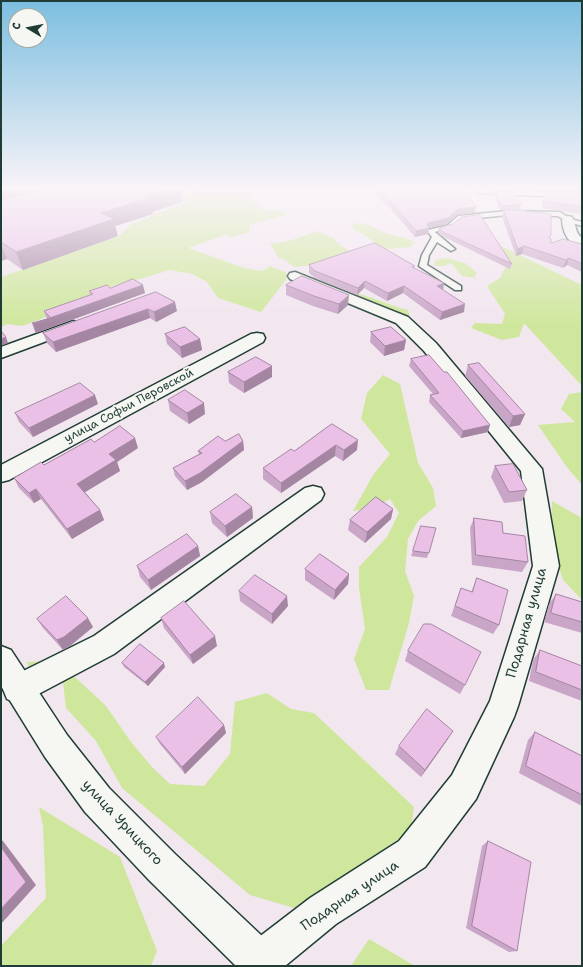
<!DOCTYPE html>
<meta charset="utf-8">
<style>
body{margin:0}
#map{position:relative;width:583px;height:967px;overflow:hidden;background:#f2e6ef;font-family:"Shantell Sans",sans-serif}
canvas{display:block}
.frame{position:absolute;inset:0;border:2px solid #1f3d34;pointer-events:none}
.north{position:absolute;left:8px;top:8px;width:40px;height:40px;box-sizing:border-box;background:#f6f6f2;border:1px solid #a0aca6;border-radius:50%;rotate:280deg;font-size:11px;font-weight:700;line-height:16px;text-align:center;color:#1f3d34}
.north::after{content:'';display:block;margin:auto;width:14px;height:18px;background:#1f3d34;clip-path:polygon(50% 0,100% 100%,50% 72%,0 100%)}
</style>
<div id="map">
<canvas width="583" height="967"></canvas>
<div class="frame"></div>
<div class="north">С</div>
</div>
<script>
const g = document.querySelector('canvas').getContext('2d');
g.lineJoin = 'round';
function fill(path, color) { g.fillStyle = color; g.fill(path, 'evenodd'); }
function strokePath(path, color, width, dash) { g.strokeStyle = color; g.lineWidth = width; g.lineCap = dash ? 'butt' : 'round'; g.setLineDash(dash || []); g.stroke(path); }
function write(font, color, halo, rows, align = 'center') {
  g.font = font + ' "Shantell Sans",sans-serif'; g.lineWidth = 4; g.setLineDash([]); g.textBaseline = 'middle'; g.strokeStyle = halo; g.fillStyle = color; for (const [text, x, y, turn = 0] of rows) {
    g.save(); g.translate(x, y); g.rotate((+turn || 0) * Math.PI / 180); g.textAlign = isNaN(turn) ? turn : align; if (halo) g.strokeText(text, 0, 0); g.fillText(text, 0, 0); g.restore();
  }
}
fill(new Path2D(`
 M 193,190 L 251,190 L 250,196 L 263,210 L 280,211 L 289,214 L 249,225 L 250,232 L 229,238 L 228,234 L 188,248 L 244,268 L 262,271 L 270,266 L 287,273 L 286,280 L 261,312 L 218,298 L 207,282 L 192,274 L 170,270 L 130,282 L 124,282 L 95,292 L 83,303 L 22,326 L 7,324 L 1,327 L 1,277 L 119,236 L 130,225 L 185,202 L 185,197 Z
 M 355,223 C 372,223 375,230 389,234 C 399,237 404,237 414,242 L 411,247 L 386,249 L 377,247 C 372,238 363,234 354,230 L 352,226 Z
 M 317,231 L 334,238 L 338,244 L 350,251 L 364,255 L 323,264 L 294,267 L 285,260 L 278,257 L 270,244 L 292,240 Z
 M 501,246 L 582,285 L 582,386 L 524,323 L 519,337 L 502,340 L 471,328 L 475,323 L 502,324 L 505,314 L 487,286 L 500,278 L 507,264 L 494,256 Z
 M 447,258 L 465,263 L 477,273 L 474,278 L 462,276 L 451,263 L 445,266 L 434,266 L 435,260 Z
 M 350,292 C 370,295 388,305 408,310 L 409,314 L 408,319 L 350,296 Z
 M 383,375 L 400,384 L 418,463 L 433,488 L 436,506 L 418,521 L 408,539 L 405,571 L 414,596 L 409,623 L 389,690 L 366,690 L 354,659 L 365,629 L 359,588 L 359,567 L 387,537 L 399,513 L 390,499 L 374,508 L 353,511 L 373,475 L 390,454 L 361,419 L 367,393 Z
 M 582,392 L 582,485 L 566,466 L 538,425 L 575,422 L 561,409 L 569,394 Z
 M 552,501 L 582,518 L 582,600 L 563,580 L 551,541 Z
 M 49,661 L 76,678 L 106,706 L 131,742 L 153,768 L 170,784 L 204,786 L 230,754 L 235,702 L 267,693 L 291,709 L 314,713 L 414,807 L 411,831 L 294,908 L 250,895 L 122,788 L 96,741 L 66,708 L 63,683 L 31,673 L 27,662 Z
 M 39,807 L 120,857 L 157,951 L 151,966 L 1,966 L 1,946 L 46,898 L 43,826 Z
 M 369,939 L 415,966 L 351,966 Z`), '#cfe79c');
const service = new Path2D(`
 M 507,211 L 560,212 L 570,219 L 582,222 L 582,226 L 566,221 L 558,216 L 507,215 L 460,220 L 452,227 L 435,232 L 455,249 L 451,251 L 437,242 L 429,255 L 427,265 L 461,286 L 461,290 L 455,290 L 419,266 L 422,255 L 432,237 L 427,231 L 428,230 L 448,225 L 458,216 Z`);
const minor = new Path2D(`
 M 473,190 L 582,192 L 582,198 L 478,193 Z
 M 568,216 L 572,217 C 577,225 574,232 582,238 L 582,248 C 568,244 563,233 562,220 L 564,217 Z
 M 295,272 L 408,317 L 436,343 L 542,469 L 559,566 L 518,706 L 514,717 L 476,799 L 425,867 L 336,924 L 285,966 L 242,966 L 240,961 L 246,947 L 310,898 L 399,841 L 452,775 L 490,701 L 533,566 L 521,471 L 424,351 L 396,323 L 290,279 L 288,276 L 290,273 Z
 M 73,321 L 79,323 L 81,326 L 79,329 L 1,358 L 1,347 Z
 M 257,333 L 263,334 L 265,338 L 263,342 L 9,480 L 1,482 L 1,465 L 251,334 Z
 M 313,486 L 321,488 L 324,494 L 321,500 L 114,654 L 29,699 L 18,704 L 7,699 L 3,689 L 7,679 L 94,636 L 305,488 Z`);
const secondary = new Path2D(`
 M 1,646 L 11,650 L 67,735 L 109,788 L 175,854 L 279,952 L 285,966 L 236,966 L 149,880 L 85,812 L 45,757 L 1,686 Z`);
strokePath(service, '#1f3d34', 3);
strokePath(minor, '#1f3d34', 3);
strokePath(secondary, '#1f3d34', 3);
fill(service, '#f6f6f2');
fill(minor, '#f6f6f2');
fill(secondary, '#f6f6f2');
fill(new Path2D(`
 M 1,190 L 181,190 L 182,202 L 152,212 L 153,214 L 115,226 L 118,236 L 23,270 L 7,259 L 1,261 Z
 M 371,190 L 464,190 L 476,207 L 474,213 L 457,215 L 447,224 L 429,228 L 428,234 L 415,237 L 390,208 L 371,192 Z
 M 495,191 L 521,205 L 519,210 L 500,210 L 494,195 Z
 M 545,191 L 582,192 L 582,214 L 542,208 L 543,198 Z
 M 504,210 L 525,211 L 551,235 L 550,238 L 551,243 L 582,244 L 582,272 L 567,265 L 563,268 L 522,254 L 516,256 L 502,217 Z
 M 453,224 L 512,264 L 510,269 L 442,236 L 438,233 L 439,228 Z
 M 309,265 L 415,269 L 443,290 L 464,312 L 440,320 L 403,293 L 387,301 L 364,288 L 357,295 L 315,278 L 309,273 Z
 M 286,285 L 348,305 L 338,314 L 313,306 L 286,295 Z
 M 110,288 L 145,293 L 36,333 L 35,332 L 32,323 L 47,319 L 44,311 L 90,295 L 89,291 Z
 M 156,292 L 177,311 L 156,322 L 150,318 L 56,352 L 47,343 L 43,333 Z
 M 371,332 L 406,340 L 404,350 L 384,356 L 370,342 Z
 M 165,334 L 200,339 L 202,350 L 182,358 L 167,344 Z
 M 411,359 L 488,432 L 461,438 L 429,402 L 430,395 L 433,394 L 409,366 Z
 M 468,365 L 525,414 L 520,425 L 509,427 L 465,376 Z
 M 272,366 L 272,377 L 244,393 L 229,383 L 228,372 Z
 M 168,400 L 205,414 L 189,424 L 170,411 Z
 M 98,404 L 33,437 L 19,422 L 15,413 Z
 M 332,424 L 357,450 L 343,461 L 335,456 L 281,493 L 263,479 L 263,468 L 294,451 Z
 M 225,441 L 243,441 L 244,450 L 202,482 L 187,490 L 175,476 L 173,468 L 199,454 L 198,451 Z
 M 94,442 L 138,448 L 117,462 L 120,471 L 85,492 L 100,510 L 104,520 L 72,539 L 41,499 L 34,503 L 19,488 L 14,478 L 44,465 Z
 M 495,466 L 527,490 L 522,501 L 504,503 L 491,477 Z
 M 252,507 L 253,518 L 227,537 L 212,523 L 210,512 Z
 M 393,509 L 391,519 L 365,543 L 348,530 L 350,520 Z
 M 474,518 L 503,533 L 528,562 L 522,572 L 472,565 L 470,528 Z
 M 436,528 L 427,558 L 411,556 L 413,551 Z
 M 198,546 L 200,556 L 151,590 L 140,577 L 137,566 Z
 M 305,569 L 349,574 L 348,584 L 334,600 L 305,580 Z
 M 477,578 L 499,625 L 493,634 L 451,616 L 461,588 L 471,592 Z
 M 239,591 L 288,606 L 272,624 L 240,601 Z
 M 556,594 L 582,602 L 582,633 L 544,622 L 549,604 Z
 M 161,618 L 217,646 L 193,664 L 164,628 Z
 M 37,619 L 93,627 L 70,646 L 63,650 L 43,628 Z
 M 540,650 L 582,666 L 582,701 L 529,681 L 533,660 Z
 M 408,651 L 465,685 L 460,694 L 405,661 Z
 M 122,663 L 165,667 L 148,686 L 124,667 Z
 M 224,725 L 226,733 L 185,774 L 160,744 L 156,737 Z
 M 535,732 L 582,756 L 582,806 L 519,773 L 528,740 Z
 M 448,739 L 421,777 L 395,754 L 399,746 Z
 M 488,841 L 517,951 L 509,952 L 466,928 L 482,846 Z`), '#c9a5c7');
fill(new Path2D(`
 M 1,190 L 61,190 L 1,208 Z
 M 165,190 L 181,190 L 182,202 L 152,212 L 153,214 L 115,226 L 118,236 L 23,270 L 16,252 L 101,213 L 146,196 Z
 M 476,207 L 474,213 L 457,215 L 447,224 L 429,228 L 428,234 L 415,237 L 416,231 L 427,225 L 428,223 L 458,209 Z
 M 1,244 L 7,259 L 1,261 Z
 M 524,246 L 522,254 L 516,256 L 518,249 Z
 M 569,258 L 567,265 L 563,268 L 566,260 Z
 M 365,281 L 364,288 L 357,295 L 358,288 Z
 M 444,283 L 443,291 L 437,286 Z
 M 143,285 L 145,293 L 36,333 L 33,324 Z
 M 404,286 L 403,293 L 387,301 L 388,293 Z
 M 349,295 L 348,305 L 338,314 L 339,304 Z
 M 175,302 L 177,311 L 156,322 L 154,312 Z
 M 465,304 L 464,312 L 440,320 L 442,312 Z
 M 148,309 L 150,318 L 56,352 L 53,342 Z
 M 6,337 L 8,343 L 1,346 L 1,339 Z
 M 200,339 L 202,350 L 182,358 L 180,347 Z
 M 406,340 L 404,350 L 384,356 L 385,346 Z
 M 272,366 L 272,377 L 244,393 L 244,382 Z
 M 95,395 L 98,404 L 33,437 L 29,428 Z
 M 204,403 L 205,414 L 189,424 L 187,413 Z
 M 525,414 L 520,425 L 509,427 L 513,416 Z
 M 490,425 L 488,432 L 461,438 L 463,431 Z
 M 135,438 L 138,448 L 117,462 L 120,471 L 82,494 L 77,484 L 109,454 Z
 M 358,440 L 357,450 L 343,461 L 344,450 Z
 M 243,441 L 244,450 L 202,482 L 187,490 L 185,481 Z
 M 336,445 L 335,456 L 281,493 L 281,483 Z
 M 36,489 L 41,499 L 34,503 L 29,493 Z
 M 252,507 L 253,518 L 227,537 L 225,526 Z
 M 393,509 L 391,519 L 365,543 L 367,532 Z
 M 100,510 L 104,520 L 72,539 L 67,529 Z
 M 198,546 L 200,556 L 151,590 L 148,580 Z
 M 349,574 L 348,584 L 334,600 L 335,590 Z
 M 287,596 L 288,606 L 272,624 L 272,614 Z
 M 88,618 L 93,627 L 70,646 L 63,650 L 57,640 Z
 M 215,636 L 217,646 L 193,664 L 190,655 Z
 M 164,663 L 165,667 L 148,686 L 145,682 Z
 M 224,725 L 226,733 L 185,774 L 182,767 Z
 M 453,731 L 448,739 L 421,777 L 425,770 Z
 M 1,840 L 3,841 L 36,885 L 1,924 Z`), '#a486a2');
const building = new Path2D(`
 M 37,190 L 165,190 L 146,196 L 150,198 L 101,213 L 114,219 L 16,252 L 1,242 L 1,201 Z
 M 376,190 L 464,190 L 476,207 L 458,209 L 448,218 L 428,223 L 427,225 L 429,228 L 416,231 L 391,202 Z
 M 495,191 L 514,192 L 521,205 L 501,206 Z
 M 545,191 L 582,192 L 582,207 L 544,201 Z
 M 504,210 L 525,210 L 525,211 L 551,214 L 551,235 L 549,237 L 551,239 L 551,243 L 563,239 L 582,244 L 582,264 L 569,258 L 566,260 L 524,246 L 518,249 Z
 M 480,215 L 512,264 L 443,232 L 439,228 L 453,224 L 462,217 Z
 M 375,243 L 415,266 L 412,267 L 444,283 L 437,286 L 465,304 L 442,312 L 404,286 L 388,293 L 365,281 L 358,288 L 315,271 L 309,265 Z
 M 302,276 L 349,295 L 339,304 L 314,296 L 286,285 Z
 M 133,279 L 143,285 L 33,324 L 32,323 L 51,318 L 44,311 L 93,294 L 89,291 L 107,285 L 110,288 Z
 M 156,292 L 175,302 L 154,312 L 148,309 L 53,342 L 43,333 Z
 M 185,327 L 200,339 L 180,347 L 165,334 Z
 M 391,327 L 406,340 L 385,346 L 371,332 Z
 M 1,331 L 6,337 L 1,339 Z
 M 429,355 L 444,372 L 447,372 L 490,425 L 463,431 L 430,395 L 439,393 L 411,359 Z
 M 256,357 L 272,366 L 244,382 L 228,372 Z
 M 479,363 L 525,414 L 513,416 L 468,365 Z
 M 80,383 L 95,395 L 29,428 L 15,413 Z
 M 185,390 L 204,403 L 187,413 L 168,400 Z
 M 332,424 L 358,440 L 344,450 L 336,445 L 281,483 L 263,468 L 291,449 L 294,451 Z
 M 120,426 L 135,438 L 109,454 L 116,460 L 77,484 L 100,510 L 67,529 L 36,489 L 29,493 L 14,478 L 41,462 L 44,465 L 91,439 L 94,442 Z
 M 239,434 L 243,441 L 200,473 L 185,481 L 173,468 L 202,453 L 198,451 L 218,436 L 225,441 Z
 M 513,464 L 527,490 L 509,492 L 495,466 Z
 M 236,494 L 252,507 L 225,526 L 210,512 Z
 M 376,497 L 393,509 L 367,532 L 350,520 Z
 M 474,518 L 502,522 L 503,533 L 525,536 L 528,562 L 476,555 Z
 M 421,526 L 436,528 L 429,553 L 413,551 Z
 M 187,534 L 198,546 L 148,580 L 137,566 Z
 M 320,554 L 349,574 L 335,590 L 305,569 Z
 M 255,575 L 287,596 L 272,614 L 239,591 Z
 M 477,578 L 508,590 L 499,625 L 455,606 L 461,588 L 472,592 Z
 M 556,594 L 582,602 L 582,622 L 551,613 Z
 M 66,596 L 88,618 L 64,637 L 57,640 L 37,619 Z
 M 184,601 L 215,636 L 190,655 L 161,618 Z
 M 424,624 L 431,624 L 481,652 L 465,685 L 408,651 Z
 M 140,644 L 164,663 L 145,682 L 122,663 Z
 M 540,650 L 582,666 L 582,690 L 536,672 Z
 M 198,697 L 224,725 L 182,767 L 156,737 Z
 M 427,709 L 453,731 L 425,770 L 399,746 Z
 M 535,732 L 582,756 L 582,795 L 526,766 Z
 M 488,841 L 531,862 L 517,951 L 472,926 Z
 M 1,847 L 26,882 L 1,909 Z`);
fill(building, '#eac0e7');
strokePath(building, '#a486a2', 1);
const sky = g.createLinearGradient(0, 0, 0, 326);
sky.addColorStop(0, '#7cbee0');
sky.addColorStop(0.58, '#f9f4f8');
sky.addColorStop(1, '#f9f4f800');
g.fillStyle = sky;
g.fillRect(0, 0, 583, 326);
write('12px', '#1f3d34', '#f6f6f2', [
 ["улица Софьи Перовской",129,406,-28]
]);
write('14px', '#1f3d34', '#f6f6f2', [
 ["Подарная улица",527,623,-74],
 ["улица Урицкого",122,823,47],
 ["Подарная улица",350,896,-34]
]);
</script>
